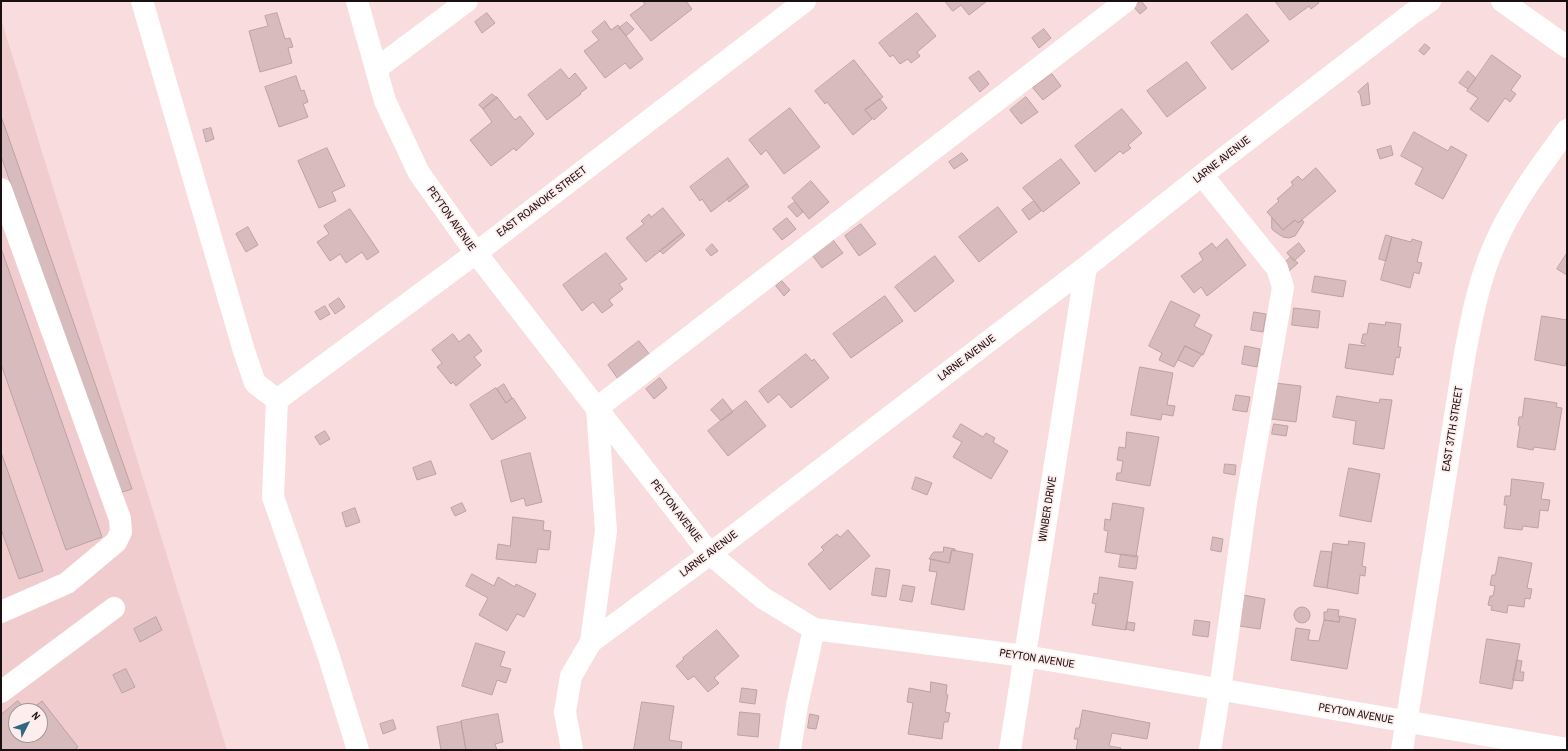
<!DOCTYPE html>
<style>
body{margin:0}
#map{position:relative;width:1568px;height:751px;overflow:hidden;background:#f9dcdd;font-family:"Archivo Narrow",sans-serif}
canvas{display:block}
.frame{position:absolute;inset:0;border:2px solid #1a1011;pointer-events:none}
.north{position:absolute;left:8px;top:703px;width:40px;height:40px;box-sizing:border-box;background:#feeded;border:1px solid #a39595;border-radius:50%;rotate:48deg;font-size:11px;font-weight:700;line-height:16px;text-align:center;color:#1a1011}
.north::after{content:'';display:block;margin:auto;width:14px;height:18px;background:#306782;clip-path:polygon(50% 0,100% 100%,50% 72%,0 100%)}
</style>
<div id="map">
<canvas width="1568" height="751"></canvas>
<div class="frame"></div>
<div class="north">N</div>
</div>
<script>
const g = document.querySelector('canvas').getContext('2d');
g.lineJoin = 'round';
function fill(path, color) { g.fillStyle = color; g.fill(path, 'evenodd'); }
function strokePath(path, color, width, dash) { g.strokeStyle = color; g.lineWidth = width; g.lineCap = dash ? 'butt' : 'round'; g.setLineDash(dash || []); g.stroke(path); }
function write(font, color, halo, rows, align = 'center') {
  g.font = font + ' "Archivo Narrow",sans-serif'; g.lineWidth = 3.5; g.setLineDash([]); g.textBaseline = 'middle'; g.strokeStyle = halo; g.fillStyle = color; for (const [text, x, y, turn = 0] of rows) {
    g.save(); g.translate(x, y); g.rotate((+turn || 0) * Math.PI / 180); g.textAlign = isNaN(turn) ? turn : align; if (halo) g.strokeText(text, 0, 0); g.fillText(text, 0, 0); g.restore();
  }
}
fill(new Path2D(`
 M 1,19 L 227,750 L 1,750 ZM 16,711 L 40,711 L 40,735 L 16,735 Z`), '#f1ccce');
const building = new Path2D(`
 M 642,1 L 686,1 L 692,9 L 651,41 L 630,15 L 645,4 Z
 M 945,1 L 987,1 L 969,15 L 961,5 L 953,11 Z
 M 1141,1 L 1147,8 L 1140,14 L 1134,7 Z
 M 1275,1 L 1317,1 L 1319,3 L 1311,9 L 1309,6 L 1290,20 Z
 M 277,13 L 285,39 L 290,38 L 293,47 L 288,48 L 292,63 L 260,72 L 249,31 L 268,26 L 265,16 Z
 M 487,13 L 495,23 L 482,33 L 475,22 Z
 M 917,13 L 936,36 L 917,52 L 920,56 L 911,63 L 908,59 L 900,64 L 893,55 L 890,57 L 879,43 Z
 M 1247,14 L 1269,41 L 1232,70 L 1211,43 Z
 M 605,21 L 611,30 L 618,25 L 643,59 L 630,69 L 625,63 L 605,78 L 584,51 L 599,40 L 592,32 Z
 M 627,22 L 634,29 L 626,36 L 619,28 Z
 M 1044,29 L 1051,38 L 1039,48 L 1032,38 Z
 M 1425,44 L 1430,48 L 1424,55 L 1419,51 Z
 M 1492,55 L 1521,76 L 1511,90 L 1516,94 L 1510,102 L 1505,98 L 1488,122 L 1470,109 L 1478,98 L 1467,91 Z
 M 854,60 L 883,97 L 865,110 L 872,119 L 853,135 L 827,102 L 825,104 L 815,91 Z
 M 1187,62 L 1206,88 L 1167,117 L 1147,91 Z
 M 561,69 L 569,79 L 575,73 L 587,88 L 580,93 L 581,94 L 547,120 L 528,95 Z
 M 979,71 L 989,84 L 980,92 L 969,78 Z
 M 1468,71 L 1476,78 L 1468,89 L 1459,83 Z
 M 1052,74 L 1061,86 L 1043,100 L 1033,88 Z
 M 296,76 L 301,91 L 304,90 L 308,102 L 303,104 L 308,117 L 279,127 L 265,87 Z
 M 1368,83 L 1370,104 L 1362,106 L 1360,94 L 1358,92 Z
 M 492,94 L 497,98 L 483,109 L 479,105 Z
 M 497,97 L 515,120 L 520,116 L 534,134 L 516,151 L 514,148 L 491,166 L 470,140 L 492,122 L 483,109 Z
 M 1026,97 L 1038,112 L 1021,124 L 1010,110 Z
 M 880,99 L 887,108 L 874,120 L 865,110 Z
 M 790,108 L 820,147 L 784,174 L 766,150 L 761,155 L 749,140 Z
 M 1122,109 L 1142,133 L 1128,145 L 1131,148 L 1123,154 L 1120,151 L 1095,172 L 1075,146 Z
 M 1,116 L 132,489 L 119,493 L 1,156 Z
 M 211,128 L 214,139 L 206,142 L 203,130 Z
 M 1414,132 L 1448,151 L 1451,146 L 1467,155 L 1443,199 L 1415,184 L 1423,168 L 1401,156 Z
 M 1391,146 L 1393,155 L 1380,159 L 1377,150 Z
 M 327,148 L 345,186 L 332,192 L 336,201 L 319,208 L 298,161 Z
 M 962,153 L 968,160 L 954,169 L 949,162 Z
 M 728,158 L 747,184 L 711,212 L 702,199 L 700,201 L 690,187 Z
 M 1061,159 L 1080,183 L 1043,212 L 1023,188 Z
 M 1316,168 L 1336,191 L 1298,223 L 1295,220 L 1283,230 L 1267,212 L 1279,201 L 1277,199 L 1293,185 L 1291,182 L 1298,176 L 1302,180 Z
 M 811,181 L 829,202 L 809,219 L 792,198 Z
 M 747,184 L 749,187 L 729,202 L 727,199 Z
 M 1034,201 L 1041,211 L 1029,220 L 1022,210 Z
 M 795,202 L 803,212 L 797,217 L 788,207 Z
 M 998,207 L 1017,232 L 979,262 L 959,237 Z
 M 663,208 L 683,233 L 646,262 L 626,238 L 644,224 L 641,221 L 649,214 L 651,217 Z
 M 350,209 L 379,252 L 367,260 L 362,252 L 346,263 L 340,254 L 330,261 L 317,242 L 329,234 L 324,226 Z
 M 787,218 L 796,229 L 782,240 L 773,229 Z
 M 1272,218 L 1283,230 L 1295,220 L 1298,223 L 1302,220 L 1304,222 L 1295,236 L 1289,238 L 1283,237 L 1274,231 L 1272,229 Z
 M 861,224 L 876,244 L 859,256 L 845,236 Z
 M 248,227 L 258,245 L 246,252 L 236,234 Z
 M 683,233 L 685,235 L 663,254 L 660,251 Z
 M 1386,235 L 1392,237 L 1386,261 L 1379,259 Z
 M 1392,237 L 1411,242 L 1412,239 L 1422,242 L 1417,262 L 1422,263 L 1419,274 L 1414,272 L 1410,288 L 1381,280 Z
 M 1227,239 L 1246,265 L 1207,296 L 1201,287 L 1194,293 L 1181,276 L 1203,260 L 1199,253 L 1212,243 L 1216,248 Z
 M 833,240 L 843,253 L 822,268 L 812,255 Z
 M 1299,243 L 1305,251 L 1294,261 L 1287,253 Z
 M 712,244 L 718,251 L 711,256 L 706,250 Z
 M 1,248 L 102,537 L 66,550 L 1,364 Z
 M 606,253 L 627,279 L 619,284 L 623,289 L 609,300 L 613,305 L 602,313 L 593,302 L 582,311 L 563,285 Z
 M 1567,253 L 1567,275 L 1557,269 Z
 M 935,256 L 954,281 L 915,312 L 895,287 Z
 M 1291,257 L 1298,263 L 1289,271 L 1283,264 Z
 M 1315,276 L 1346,281 L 1343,297 L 1312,292 Z
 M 782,281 L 790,290 L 784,296 L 776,286 Z
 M 885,296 L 903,321 L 851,358 L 833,334 Z
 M 339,298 L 345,307 L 335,314 L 329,305 Z
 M 1171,301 L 1200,315 L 1194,326 L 1212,335 L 1203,355 L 1185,346 L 1174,367 L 1159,360 L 1162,353 L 1149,346 Z
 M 325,306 L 330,314 L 320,320 L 315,312 Z
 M 1294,308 L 1320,311 L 1318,328 L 1292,325 Z
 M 1254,312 L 1266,314 L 1263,332 L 1251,330 Z
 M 1542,316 L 1567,320 L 1567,357 L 1565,366 L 1535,360 Z
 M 1386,322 L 1401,324 L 1398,347 L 1401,347 L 1399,358 L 1396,357 L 1393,375 L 1345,368 L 1349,344 L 1365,346 L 1365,344 L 1361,343 L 1363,334 L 1367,334 L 1369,323 L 1385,325 Z
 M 453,334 L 459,342 L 469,334 L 482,351 L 474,357 L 481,365 L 456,386 L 453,382 L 451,384 L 437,367 L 442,363 L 432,350 Z
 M 639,341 L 650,355 L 618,379 L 608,365 Z
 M 1185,346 L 1202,354 L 1193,367 L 1178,360 Z
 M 1245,346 L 1260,349 L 1257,367 L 1242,364 Z
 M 806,354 L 812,361 L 814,359 L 829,378 L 791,408 L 779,394 L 768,403 L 759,391 Z
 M 1140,367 L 1173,373 L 1167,405 L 1175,406 L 1173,416 L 1162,414 L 1161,420 L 1131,415 Z
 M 660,378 L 667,388 L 654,399 L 646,389 Z
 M 1275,383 L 1301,386 L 1296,422 L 1271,419 Z
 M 504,384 L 512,398 L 506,403 L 497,389 Z
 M 496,388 L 506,403 L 513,398 L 526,418 L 492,440 L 470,405 Z
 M 1236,395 L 1250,397 L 1247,412 L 1233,410 Z
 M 1337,396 L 1379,403 L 1380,399 L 1392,400 L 1384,449 L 1353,444 L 1356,421 L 1333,417 Z
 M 1525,398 L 1557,403 L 1556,407 L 1562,408 L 1555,450 L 1534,447 L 1533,450 L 1517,447 L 1520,426 L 1518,425 L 1519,417 L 1522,417 Z
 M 723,399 L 733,412 L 721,421 L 711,410 Z
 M 746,401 L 766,426 L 728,456 L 708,431 Z
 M 961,424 L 983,437 L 986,433 L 995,438 L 993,442 L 1008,451 L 991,479 L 953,457 L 962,442 L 953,437 Z
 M 1274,424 L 1288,426 L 1286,436 L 1272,434 Z
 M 325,431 L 330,439 L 320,445 L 315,437 Z
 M 1127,432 L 1159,437 L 1150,486 L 1116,480 L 1117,473 L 1121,473 L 1123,461 L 1117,460 L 1119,447 L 1125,448 Z
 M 1,452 L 43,571 L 19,579 L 1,529 Z
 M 530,453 L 542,502 L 526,506 L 524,498 L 511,502 L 501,461 Z
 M 431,461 L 436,474 L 417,480 L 413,468 Z
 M 1225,464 L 1236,465 L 1235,475 L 1224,473 Z
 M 1349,468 L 1380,474 L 1371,522 L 1340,516 Z
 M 916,477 L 932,483 L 927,495 L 912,489 Z
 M 1512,479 L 1544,483 L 1541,499 L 1550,500 L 1548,511 L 1540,510 L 1538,528 L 1523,526 L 1522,530 L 1504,528 L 1507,505 L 1504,505 L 1505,496 L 1510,496 Z
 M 462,503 L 466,511 L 455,516 L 451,508 Z
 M 1113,503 L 1144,508 L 1136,557 L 1105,552 L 1108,531 L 1104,530 L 1105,519 L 1110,520 Z
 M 355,508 L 360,522 L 346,527 L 342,513 Z
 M 513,517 L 544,521 L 543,530 L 551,531 L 549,550 L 538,549 L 536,563 L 496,559 L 498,544 L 510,546 Z
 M 848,530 L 870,556 L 830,590 L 808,564 L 824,550 L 821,547 L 837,534 L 840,537 Z
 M 1213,537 L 1223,539 L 1221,552 L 1211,550 Z
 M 1349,541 L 1365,543 L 1362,566 L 1366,567 L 1365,574 L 1365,576 L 1360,575 L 1358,594 L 1327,588 L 1333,543 L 1348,545 Z
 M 944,547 L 955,549 L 955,551 L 952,550 L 949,563 L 929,559 L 932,554 L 934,552 L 943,552 Z
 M 952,550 L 973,554 L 964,610 L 931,604 L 937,572 L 929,571 L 931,559 L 949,563 Z
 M 1321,551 L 1332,552 L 1327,588 L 1314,586 Z
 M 1121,554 L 1138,556 L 1136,569 L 1119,567 Z
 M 1499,557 L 1532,563 L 1527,588 L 1532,589 L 1530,599 L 1525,598 L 1524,607 L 1508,605 L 1507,613 L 1491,610 L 1492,606 L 1488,605 L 1490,596 L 1493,596 L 1495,586 L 1490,585 L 1492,575 L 1495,575 Z
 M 876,568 L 890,570 L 886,597 L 872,595 Z
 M 472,574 L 494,586 L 498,577 L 515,587 L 516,584 L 536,594 L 524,617 L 517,614 L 507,631 L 479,615 L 488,598 L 466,586 Z
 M 1100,577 L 1133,582 L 1126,630 L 1092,625 L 1096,604 L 1092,603 L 1094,593 L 1097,594 Z
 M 903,585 L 915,587 L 912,602 L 900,600 Z
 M 1243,595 L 1265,599 L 1260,629 L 1239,626 Z
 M1294 615a8 8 0 1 1 16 0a8 8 0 1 1-16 0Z
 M 1328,609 L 1339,610 L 1338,617 L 1340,617 L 1339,622 L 1324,620 L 1324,612 L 1327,612 Z
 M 1340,616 L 1356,619 L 1347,669 L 1291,660 L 1296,628 L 1310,630 L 1308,640 L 1319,641 L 1324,620 L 1339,622 Z
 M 156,617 L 162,630 L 140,642 L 134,629 Z
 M 1195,620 L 1210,622 L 1208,637 L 1193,635 Z
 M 1127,622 L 1135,623 L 1134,631 L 1126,629 Z
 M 717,630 L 739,656 L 714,678 L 719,683 L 708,692 L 694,676 L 688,680 L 676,666 L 684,659 L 683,658 Z
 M 1487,639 L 1520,644 L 1512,689 L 1480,683 Z
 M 476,643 L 505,652 L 500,666 L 511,669 L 506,683 L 497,680 L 492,695 L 462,686 Z
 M 1517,660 L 1522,661 L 1520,672 L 1524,672 L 1523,681 L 1513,680 Z
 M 126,669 L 135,687 L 122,693 L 113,675 Z
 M 931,682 L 947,685 L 946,694 L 948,695 L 945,712 L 950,713 L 948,722 L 944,722 L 942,739 L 908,734 L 913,703 L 907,702 L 909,688 L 930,692 Z
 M 742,688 L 757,690 L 755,704 L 740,702 Z
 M 18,701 L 26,711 L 16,711 L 16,735 L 40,735 L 40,711 L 29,711 L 42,701 L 78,747 L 74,750 L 1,750 L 1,715 Z
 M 642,702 L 674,706 L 669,740 L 682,742 L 681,750 L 634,750 Z
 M 1083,710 L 1150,723 L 1147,739 L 1112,733 L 1109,746 L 1121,748 L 1121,750 L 1076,750 L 1078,739 L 1074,739 L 1076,728 L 1079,728 Z
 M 740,712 L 760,714 L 758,737 L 738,735 Z
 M 498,714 L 503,742 L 495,744 L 497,750 L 466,750 L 461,721 Z
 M 810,714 L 819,716 L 816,729 L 808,728 Z
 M 393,720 L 396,729 L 383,734 L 380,724 Z
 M 461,722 L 466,750 L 441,750 L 437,727 Z`);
fill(building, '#d8bcbd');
strokePath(building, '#bda2a3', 1);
strokePath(new Path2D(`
 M 142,1 L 244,351 L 255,383 L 277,400
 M 357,1 L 385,101 L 419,173 L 476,253 L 710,554 L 763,598 L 814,629 L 1025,656 L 1567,749
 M 1502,1 L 1567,47
 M 376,69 L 467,1
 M 1202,175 L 1277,268 L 1283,287 L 1246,503 L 1220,690 L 1210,750
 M 1,189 L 120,519 L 121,532 L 116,542 L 67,583 L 1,612
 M 277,400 L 476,253 L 805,1
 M 277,400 L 273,497 L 328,654 L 358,750
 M 591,642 L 606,531 L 597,408 L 1126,1
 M 1,692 L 114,608
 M 572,750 L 565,712 L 571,676 L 591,642 L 710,554 L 1086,267 L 1202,175 L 1410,15 L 1430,1
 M 790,750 L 797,705 L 814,629
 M 1010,750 L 1086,267
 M 1402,750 L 1465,353 C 1472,317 1479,280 1494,246 C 1512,204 1540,167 1567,130`), '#fff', 22);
write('11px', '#1a1011', '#feeded', [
 ["LARNE AVENUE",1222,160,-38],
 ["EAST ROANOKE STREET",542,202,-37],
 ["PEYTON AVENUE",451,219,55],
 ["LARNE AVENUE",967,358,-37],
 ["EAST 37TH STREET",1453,429,-81],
 ["WINBER DRIVE",1048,509,-81],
 ["PEYTON AVENUE",676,511,52],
 ["LARNE AVENUE",709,554,-37],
 ["PEYTON AVENUE",1037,659,9],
 ["PEYTON AVENUE",1356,714,10]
]);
</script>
